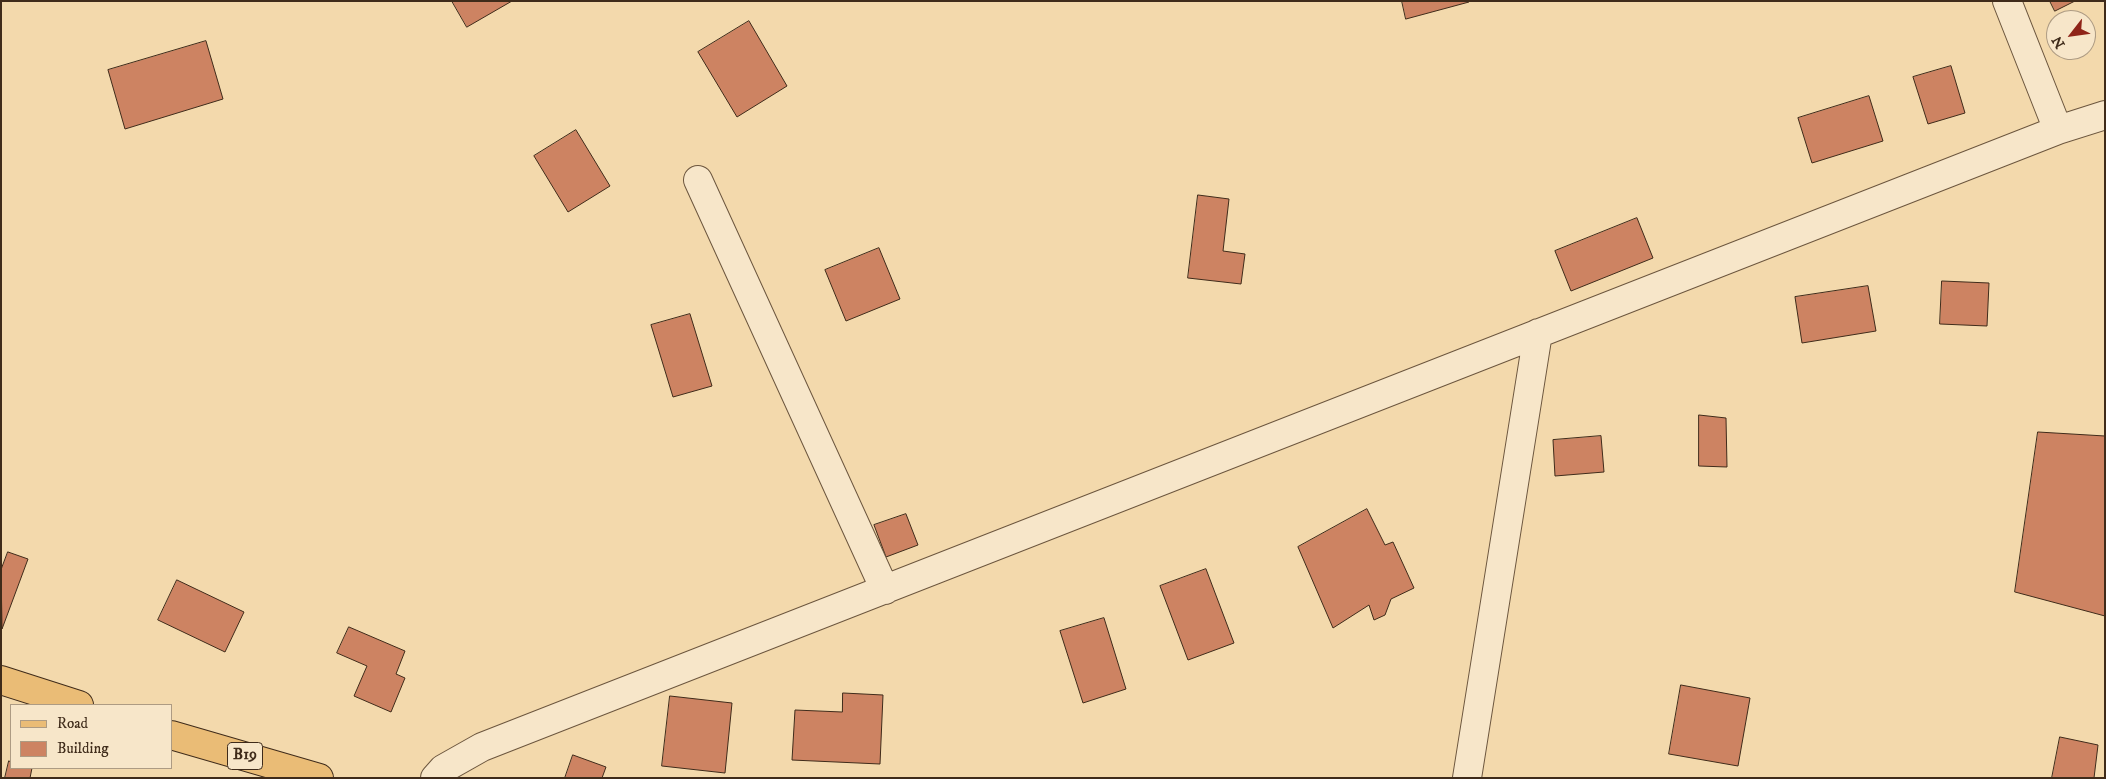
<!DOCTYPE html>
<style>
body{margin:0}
#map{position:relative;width:2106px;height:779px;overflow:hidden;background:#f3d9ac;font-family:"IM FELL DW Pica",serif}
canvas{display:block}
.frame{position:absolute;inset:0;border:2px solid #3f2b1a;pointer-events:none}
.legend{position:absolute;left:10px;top:704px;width:162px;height:65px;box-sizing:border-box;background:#f7e6c9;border:1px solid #ad9b83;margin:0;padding:6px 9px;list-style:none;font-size:15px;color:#3f2b1a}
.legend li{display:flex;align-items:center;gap:10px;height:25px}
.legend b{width:25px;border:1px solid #ad9b83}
.north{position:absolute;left:2046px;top:10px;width:50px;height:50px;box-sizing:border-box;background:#f7e6c9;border:1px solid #ad9b83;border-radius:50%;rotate:240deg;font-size:14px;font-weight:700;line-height:20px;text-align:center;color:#3f2b1a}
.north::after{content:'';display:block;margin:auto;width:18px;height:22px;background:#8f2418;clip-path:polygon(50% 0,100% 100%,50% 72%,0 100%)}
</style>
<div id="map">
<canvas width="2106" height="779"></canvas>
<div class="frame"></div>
<ul class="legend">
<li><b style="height:6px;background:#eabc76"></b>Road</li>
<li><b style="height:14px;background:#cd8362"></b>Building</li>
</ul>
<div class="north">N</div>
</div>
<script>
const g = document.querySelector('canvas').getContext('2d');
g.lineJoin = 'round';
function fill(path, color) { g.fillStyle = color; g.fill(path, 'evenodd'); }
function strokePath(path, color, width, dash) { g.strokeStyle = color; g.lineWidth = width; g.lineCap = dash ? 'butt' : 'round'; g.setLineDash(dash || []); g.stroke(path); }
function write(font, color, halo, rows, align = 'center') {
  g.font = font + ' "IM FELL DW Pica",serif'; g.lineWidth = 4; g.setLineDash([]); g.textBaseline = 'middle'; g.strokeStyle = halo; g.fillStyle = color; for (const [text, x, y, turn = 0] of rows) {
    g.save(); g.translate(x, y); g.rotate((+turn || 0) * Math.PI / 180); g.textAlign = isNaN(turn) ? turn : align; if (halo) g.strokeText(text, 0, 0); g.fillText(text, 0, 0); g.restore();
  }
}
const building = new Path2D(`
 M 452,1 L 512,1 L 467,27 Z
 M 1402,1 L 1469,1 L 1469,2 L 1406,19 Z
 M 2050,1 L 2075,1 L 2055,11 Z
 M 749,21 L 787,86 L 737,117 L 698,52 Z
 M 206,41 L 223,99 L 125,129 L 108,70 Z
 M 1951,66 L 1965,113 L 1928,124 L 1913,77 Z
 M 1869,96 L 1883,141 L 1812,163 L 1798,118 Z
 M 576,130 L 610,186 L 568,212 L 534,156 Z
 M 1198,195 L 1229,199 L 1223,251 L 1245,254 L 1241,284 L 1188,278 Z
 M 1637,218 L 1653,258 L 1571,291 L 1555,251 Z
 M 879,248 L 900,299 L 846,321 L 825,270 Z
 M 1942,281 L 1989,283 L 1987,326 L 1940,324 Z
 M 1868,286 L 1876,331 L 1802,343 L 1795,297 Z
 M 690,314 L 712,386 L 673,397 L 651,325 Z
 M 1699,415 L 1726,418 L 1727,467 L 1699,466 Z
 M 2038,432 L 2105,436 L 2105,616 L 2015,592 Z
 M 1601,436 L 1604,472 L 1555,476 L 1553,440 Z
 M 1367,509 L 1385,545 L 1393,542 L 1414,588 L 1391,599 L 1385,615 L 1374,620 L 1369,605 L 1333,628 L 1298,547 Z
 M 906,514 L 918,545 L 886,557 L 874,525 Z
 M 8,552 L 28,559 L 2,629 L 1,570 Z
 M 1206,569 L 1234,643 L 1188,660 L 1160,586 Z
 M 177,580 L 244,612 L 225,652 L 158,620 Z
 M 1104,618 L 1126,689 L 1083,703 L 1060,631 Z
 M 349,627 L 405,651 L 396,674 L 405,678 L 391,712 L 354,696 L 367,666 L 337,653 Z
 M 1681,685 L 1750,698 L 1738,766 L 1669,754 Z
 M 843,693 L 883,695 L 880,764 L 792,760 L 795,710 L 842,712 Z
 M 670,696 L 732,703 L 725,773 L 662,766 Z
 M 2060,737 L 2098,745 L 2094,778 L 2052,778 Z
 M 573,755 L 606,767 L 602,778 L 565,778 Z
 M 9,761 L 11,762 L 11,768 L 32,768 L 30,778 L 5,778 Z`);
fill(building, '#cd8362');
strokePath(building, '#3f2b1a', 1);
const minor = new Path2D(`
 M 2007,1 L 2058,130
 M 698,180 L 885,590
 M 435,778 L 443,769 L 482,747 L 2058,130 L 2105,115
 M 1467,778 L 1538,333`);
const major = new Path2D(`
 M 1,680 L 79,705
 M 171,735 L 319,778`);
strokePath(minor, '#6c563e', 30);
strokePath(major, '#3f2b1a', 30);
strokePath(minor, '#f7e6c9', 28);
strokePath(major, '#eabc76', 28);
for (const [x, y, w] of [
 [245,756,35]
]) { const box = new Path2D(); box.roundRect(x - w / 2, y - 13.5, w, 27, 4); g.fillStyle = '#f7e6c9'; g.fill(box); strokePath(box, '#3f2b1a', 1); }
write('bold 16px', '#3f2b1a', null, [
 ["B19",245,756]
]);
</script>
